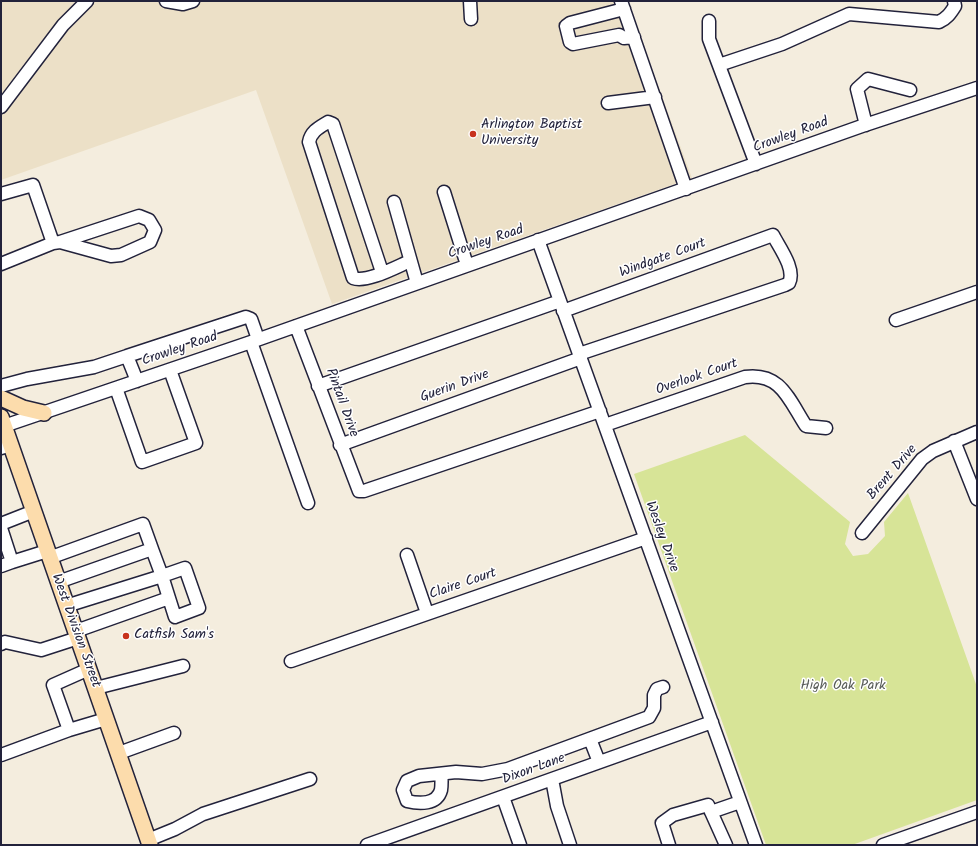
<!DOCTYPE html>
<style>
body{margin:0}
#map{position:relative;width:978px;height:846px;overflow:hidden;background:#f4edde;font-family:Kalam,sans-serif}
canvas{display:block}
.frame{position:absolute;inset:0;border:2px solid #22223b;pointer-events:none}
</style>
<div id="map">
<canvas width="978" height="846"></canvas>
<div class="frame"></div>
</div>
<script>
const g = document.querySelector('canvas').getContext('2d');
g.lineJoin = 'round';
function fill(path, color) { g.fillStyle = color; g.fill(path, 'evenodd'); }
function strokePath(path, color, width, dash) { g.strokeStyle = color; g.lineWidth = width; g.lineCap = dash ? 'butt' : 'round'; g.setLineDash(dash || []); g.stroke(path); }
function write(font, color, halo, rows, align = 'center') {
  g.font = font + ' Kalam,sans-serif'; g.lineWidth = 3; g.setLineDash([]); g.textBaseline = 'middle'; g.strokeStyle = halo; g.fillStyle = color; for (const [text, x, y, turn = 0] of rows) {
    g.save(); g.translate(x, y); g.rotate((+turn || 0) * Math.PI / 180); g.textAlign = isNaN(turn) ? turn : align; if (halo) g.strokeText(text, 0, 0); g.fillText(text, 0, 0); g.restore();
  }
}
fill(new Path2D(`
 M 1,1 L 627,1 L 692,178 L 332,304 L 256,90 L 1,180 Z`), '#ece0c7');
fill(new Path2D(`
 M 745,435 L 850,522 L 845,544 L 853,556 L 868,554 L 885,536 L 884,522 L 908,493 L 977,687 L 977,800 L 852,845 L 766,845 L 634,474 Z`), '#d7e497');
const minor = new Path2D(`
 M 166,1 L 183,4 L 193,1
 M 470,1 L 471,19
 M 621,1 L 686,189
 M 624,9 L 570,23 L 566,26 L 570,42 L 573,44 L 619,35 L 624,38 L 634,37
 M 709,21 L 709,39 L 756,164
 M 719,65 L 782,44 L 849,14 L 939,22 C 947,18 950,14 955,6 L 954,1
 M 608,103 L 655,97
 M 1,107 L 63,25 L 87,1
 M 866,125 L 857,89 L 868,79 L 910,90
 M 444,192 L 467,265
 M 1,194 L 33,185 L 53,243 L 1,264
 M 394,202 L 417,283
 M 538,240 L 756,845
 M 53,243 L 60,242 L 111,256 L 121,255 L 150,242 L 155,230 L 149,220 L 139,216 L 60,242
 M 382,272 L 333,124 L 328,122 C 320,127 311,131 309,142 L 353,278 C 367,283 396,267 410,261
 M 563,311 L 773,235 C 779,247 796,269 789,283 L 785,285 L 579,354
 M 896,320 L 977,292
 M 296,326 L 359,491 L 364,491 L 600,411
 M 251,342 L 308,503
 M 127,356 L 246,317 L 251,319 L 258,339
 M 1,386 L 27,379 L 94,367 L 127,356 L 137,381
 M 318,386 L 560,301
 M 116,388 L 142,462 L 196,443 L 170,370
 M 605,425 L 745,377 C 781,372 789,400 806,426 L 826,428
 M 4,426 L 251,342 L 862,126 L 977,88
 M 954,441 L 977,499
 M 340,445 L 581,358
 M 1,448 L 11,445
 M 1,524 L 34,511
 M 1,528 L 12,562 L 1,566
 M 862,533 L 922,459 L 933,451 L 977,432
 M 407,555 L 427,613
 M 49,558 L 143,524 L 152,549 L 58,582
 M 12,562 L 47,551
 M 66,606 L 162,576 L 175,617 L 199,608 L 185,568 L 162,576 L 152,549
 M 76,631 L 169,598
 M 1,644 L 5,642 L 41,650 L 78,638
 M 291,661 L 646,538
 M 96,688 L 183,666
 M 69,730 L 106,719
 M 590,739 L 599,762
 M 119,753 L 174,733
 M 1,755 L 69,730 L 53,685 L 89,669
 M 442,774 C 441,779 442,785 441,790 C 437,805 419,804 407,801 L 403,790 L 407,781 L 419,776 L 456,772 L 482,774 L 508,769 L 649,717 L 654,708 L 654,695 L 657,689 L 663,687
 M 552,779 L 557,806 L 570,845
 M 503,797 L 520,845
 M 711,812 L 740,802
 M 148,840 L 175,829 L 203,814 L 310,779
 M 367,845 L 712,722
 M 669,845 L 662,823 L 673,815 L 708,805 L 726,845
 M 883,845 L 977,812`);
const major = new Path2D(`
 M 1,398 L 23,408 L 44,413
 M 1,417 L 150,845`);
strokePath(minor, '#22223b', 15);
strokePath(major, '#22223b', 18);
strokePath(minor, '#fff', 12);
strokePath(major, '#fcdcac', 15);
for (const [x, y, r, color] of [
 [473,134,4,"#c8321e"],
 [126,636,4,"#c8321e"]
]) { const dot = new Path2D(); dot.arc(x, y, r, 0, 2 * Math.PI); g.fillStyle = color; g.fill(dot); strokePath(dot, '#fff', 1.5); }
write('14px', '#22223b', '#fff', [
 ["Arlington Baptist",481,126],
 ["University",481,142],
 ["Catfish Sam's",134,636]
], 'left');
write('14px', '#22223b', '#fff', [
 ["Crowley Road",791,136,-20],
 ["Crowley Road",486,243,-19],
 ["Windgate Court",663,259,-20],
 ["Crowley Road",180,350,-19],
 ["Overlook Court",697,378,-19],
 ["Guerin Drive",455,387,-20],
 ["Pintail Drive",341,403,70],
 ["Brent Drive",893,473,-49],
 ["Wesley Drive",661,537,70],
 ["Claire Court",463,585,-19],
 ["West Division Street",75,631,70],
 ["Dixon Lane",534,770,-20]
]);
write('14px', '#585c57', '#fff', [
 ["High Oak Park",843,687]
]);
</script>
